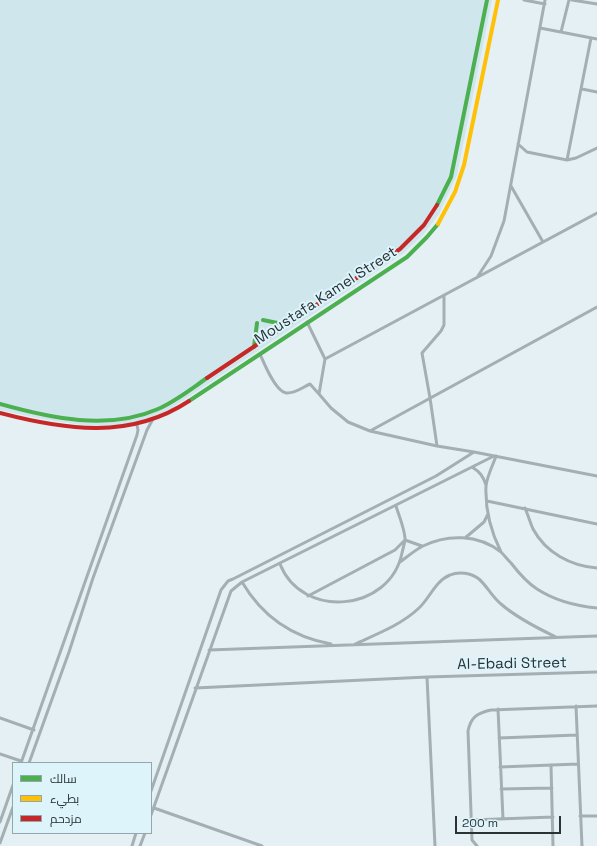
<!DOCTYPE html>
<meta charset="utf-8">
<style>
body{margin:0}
#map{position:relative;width:597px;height:846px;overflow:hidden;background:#e4f0f4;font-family:"Space Grotesk",Cairo,sans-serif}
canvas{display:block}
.legend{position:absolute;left:12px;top:762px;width:140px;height:72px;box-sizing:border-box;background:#ddf4fb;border:1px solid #95a6ac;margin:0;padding:5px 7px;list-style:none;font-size:12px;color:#293235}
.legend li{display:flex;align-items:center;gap:8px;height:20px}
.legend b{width:20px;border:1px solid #95a6ac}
.scale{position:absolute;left:455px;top:816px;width:106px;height:18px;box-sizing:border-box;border:2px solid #293235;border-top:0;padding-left:5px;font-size:12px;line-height:14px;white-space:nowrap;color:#293235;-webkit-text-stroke:3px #ddf4fb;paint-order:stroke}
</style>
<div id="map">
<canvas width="597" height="846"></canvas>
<ul class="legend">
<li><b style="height:5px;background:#4caf50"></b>سالك</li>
<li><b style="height:5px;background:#ffc107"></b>بطيء</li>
<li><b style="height:5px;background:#c62828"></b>مزدحم</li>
</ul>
<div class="scale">200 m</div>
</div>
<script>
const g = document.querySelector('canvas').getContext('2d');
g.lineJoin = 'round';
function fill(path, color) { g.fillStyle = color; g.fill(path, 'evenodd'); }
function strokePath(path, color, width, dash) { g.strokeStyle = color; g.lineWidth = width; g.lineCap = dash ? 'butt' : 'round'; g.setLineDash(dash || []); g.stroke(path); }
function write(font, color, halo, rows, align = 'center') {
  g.font = font + ' "Space Grotesk",sans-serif'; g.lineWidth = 4; g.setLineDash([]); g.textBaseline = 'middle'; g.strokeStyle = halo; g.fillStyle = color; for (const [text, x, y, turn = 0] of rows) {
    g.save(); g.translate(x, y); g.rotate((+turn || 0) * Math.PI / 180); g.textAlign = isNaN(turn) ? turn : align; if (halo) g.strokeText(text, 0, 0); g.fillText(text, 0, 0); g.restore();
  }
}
fill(new Path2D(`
 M 0,0 L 492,0 L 457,175 L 439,214 L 423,235 L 404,253 L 355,286 L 172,408 L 147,419 L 117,425 L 88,426 L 42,419 L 0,410 Z`), '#d0e6ed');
strokePath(new Path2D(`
 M 524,0 L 545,4
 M 572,0 L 597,4
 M 540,28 L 597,39
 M 561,32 L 569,0
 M 582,89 L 597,92
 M 518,144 L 527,152 L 567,160 L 576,158 L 597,148
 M 567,160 L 591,38
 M 511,186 L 543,242
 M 478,276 L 491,256 L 504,221 L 545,0
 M 307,322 L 325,359 L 319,394 L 331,408 L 348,422 L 370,431 L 437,446 L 474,452 L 597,476
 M 260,354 C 264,363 275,391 286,393 C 295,394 303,387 310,384 L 319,394
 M 325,359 L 597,213
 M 370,431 L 597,307
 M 437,446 L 430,398 L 422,353 L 441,331 L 444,325 L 444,295
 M 496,456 C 493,465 487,476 486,486 C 485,509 491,532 501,552
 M 472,467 C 480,472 483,476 486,485
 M 487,501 L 597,524
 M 525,508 C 528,515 530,522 533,529 C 546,553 571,566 597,568
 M 465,538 L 484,522 L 488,514
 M 400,562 C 407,557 415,550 423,546 C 447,534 478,534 501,552 C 504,555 507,559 511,563 C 518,572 526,582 537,589 C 554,600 576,606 597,608
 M 280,564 C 302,620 390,612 402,553 C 403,548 405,543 405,538 C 404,527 399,516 396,506
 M 242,582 C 262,616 292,637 331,644
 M 308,596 L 395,550 L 405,540 L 422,546
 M 355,644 C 377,634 401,625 419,608 C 430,598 435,581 450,575 C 459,571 471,573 479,579 C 487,586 492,597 501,604 C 517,618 537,628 556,637
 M 209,650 L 597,636
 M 427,677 L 435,846
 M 195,688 L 427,677 L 597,672
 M 576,706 L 582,846
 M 498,709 L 503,819
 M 0,718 L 34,730
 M 499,738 L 577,735
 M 0,754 L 21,761
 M 21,763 L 137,435 L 138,430 L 137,425
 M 29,763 L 69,652 L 93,578 L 147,430 L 153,419
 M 551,765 L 553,846
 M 500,767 L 578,764
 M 501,789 L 552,788
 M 151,791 L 221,590 L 228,581 L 233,579 L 436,476 L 474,452
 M 154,808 L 262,846
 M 151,815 L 231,591 L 242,582 L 494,456
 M 580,816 L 597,816
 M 471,820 L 553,817
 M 0,822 L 13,785
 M 0,843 L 13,807
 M 132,846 L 136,833
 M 140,846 L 145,833
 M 477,846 L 472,840 L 468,731 C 471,717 477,713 491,710 L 597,706`), '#a4afb4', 3);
strokePath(new Path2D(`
 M 437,205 L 451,177 L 487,0
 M 263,320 L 287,325
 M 254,347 L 257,323
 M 189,401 L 407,257 L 427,237 L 438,224
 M 0,404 C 50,418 108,431 158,409 C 176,401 191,389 207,378`), '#4caf50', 4);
strokePath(new Path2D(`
 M 438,224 L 455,192 L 464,165 L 498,0`), '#ffc107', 4);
strokePath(new Path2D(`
 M 207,378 L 400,249 L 424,225 L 437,205
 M 0,413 C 65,430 130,440 189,401`), '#c62828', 4);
write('15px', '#293235', '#ddf4fb', [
 ["Moustafa Kamel Street",326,296,-33],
 ["Al-Ebadi Street",512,664,-1]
]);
</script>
